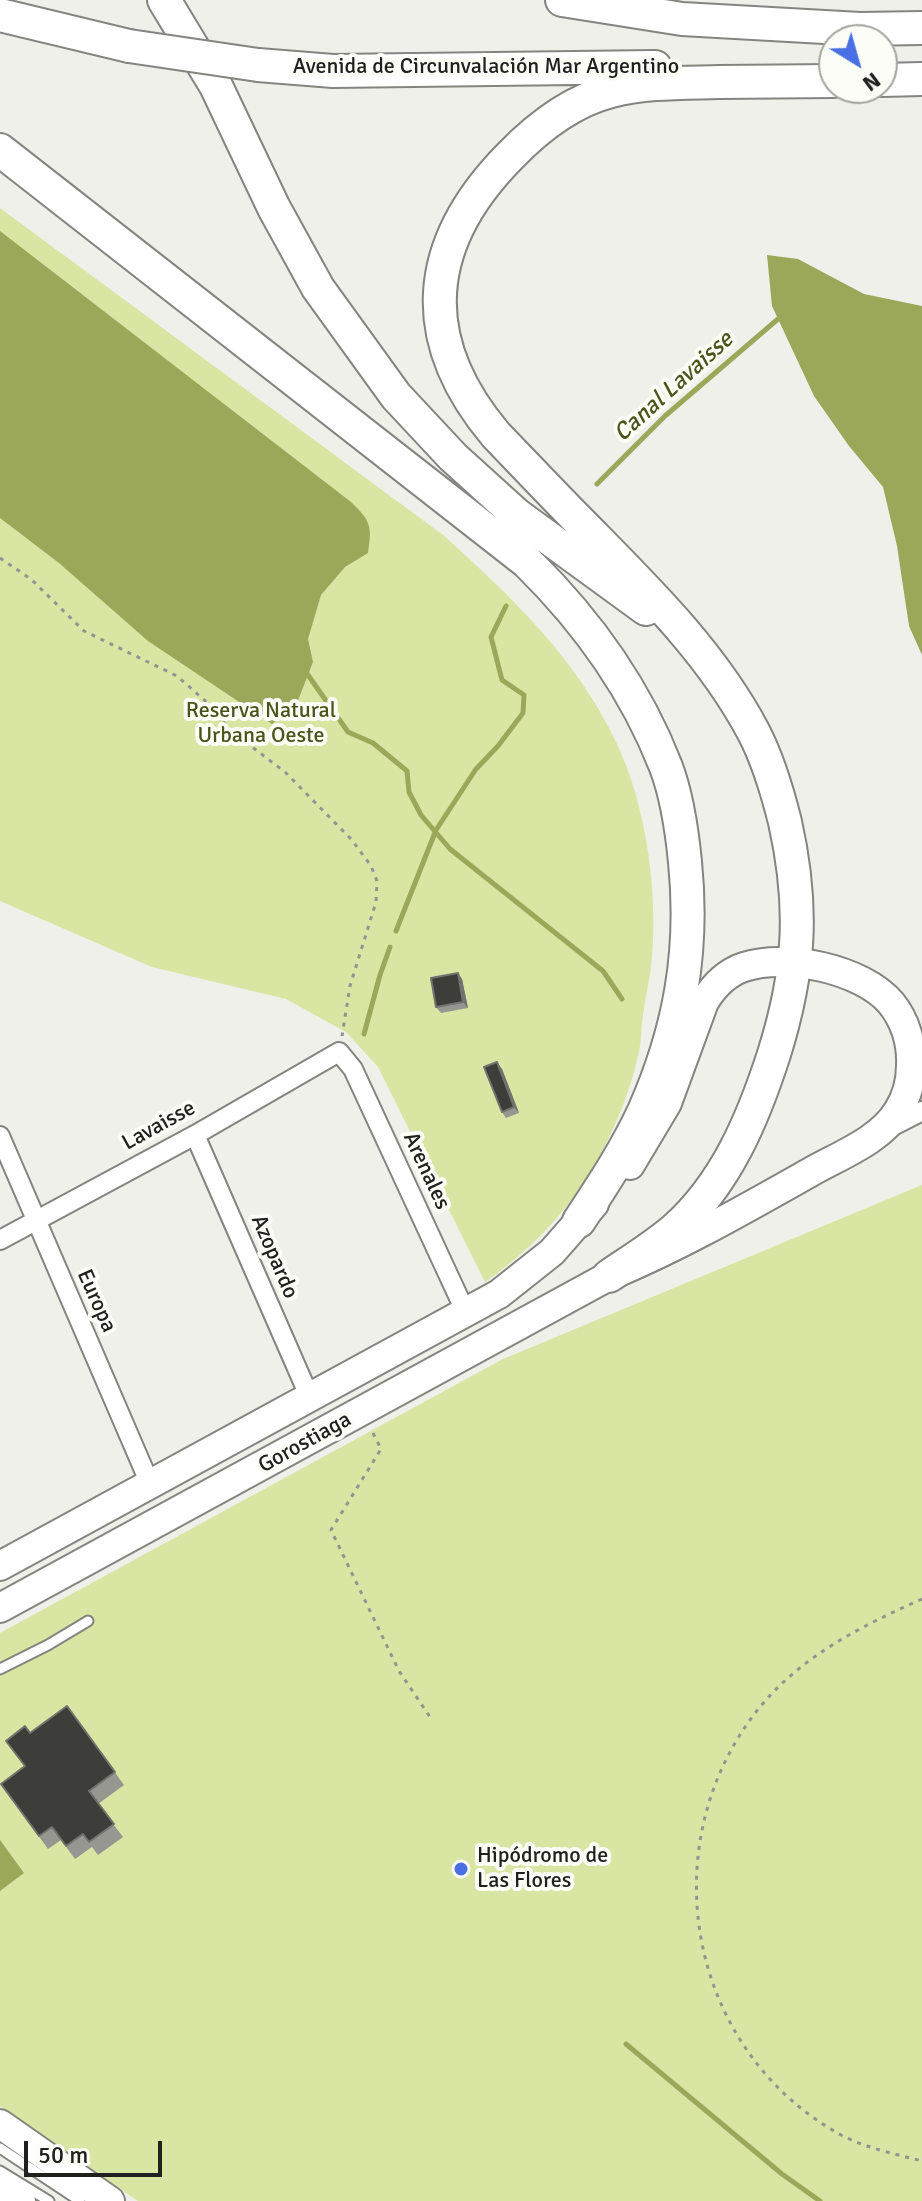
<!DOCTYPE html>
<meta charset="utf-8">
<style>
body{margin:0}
#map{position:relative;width:922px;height:2201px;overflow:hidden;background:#eef0e9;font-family:Signika,sans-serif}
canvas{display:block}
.north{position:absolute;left:818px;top:24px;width:80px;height:80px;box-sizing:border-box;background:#fbfdf6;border:2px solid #a3a5a0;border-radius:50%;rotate:143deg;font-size:22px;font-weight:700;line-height:32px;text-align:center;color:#20201e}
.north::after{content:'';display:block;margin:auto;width:28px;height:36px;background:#4970e3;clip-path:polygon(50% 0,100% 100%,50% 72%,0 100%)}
.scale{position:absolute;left:24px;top:2141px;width:138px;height:36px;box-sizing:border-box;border:4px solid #20201e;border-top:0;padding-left:10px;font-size:24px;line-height:28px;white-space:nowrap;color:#20201e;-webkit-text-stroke:6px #fbfdf6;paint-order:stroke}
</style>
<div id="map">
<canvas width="922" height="2201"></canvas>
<div class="north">N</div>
<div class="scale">50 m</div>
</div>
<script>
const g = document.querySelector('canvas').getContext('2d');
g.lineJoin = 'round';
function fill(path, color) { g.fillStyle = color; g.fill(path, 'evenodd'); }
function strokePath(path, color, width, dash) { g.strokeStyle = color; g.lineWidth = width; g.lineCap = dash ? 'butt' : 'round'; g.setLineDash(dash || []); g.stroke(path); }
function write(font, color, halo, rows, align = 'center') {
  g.font = font + ' Signika,sans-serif'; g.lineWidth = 8; g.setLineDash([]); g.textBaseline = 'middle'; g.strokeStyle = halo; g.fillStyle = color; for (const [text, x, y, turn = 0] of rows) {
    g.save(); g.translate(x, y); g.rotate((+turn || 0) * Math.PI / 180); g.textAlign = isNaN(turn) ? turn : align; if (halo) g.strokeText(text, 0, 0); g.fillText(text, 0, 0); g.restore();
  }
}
fill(new Path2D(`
 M 0,208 L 443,535 C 511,596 577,659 616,742 C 647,806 659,897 651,967 C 649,983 645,999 643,1015 C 641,1027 642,1039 639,1051 C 631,1091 613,1134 592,1169 C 565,1215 529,1251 485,1282 L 378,1067 L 346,1032 L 286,999 L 152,967 L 0,901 Z
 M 922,1185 L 922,2201 L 138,2201 L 0,2106 L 0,1633 L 503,1359 Z`), '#d9e5a2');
fill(new Path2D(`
 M 0,231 L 351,502 C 371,521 372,526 368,553 L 345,567 L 321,595 L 308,639 L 313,662 L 297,703 L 272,724 L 148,641 L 59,563 L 0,518 Z
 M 767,255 L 798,259 L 864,294 L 922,306 L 922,655 L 909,626 L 897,546 L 883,487 L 849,446 L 814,396 L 772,306 Z
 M 0,1840 L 24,1873 L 0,1891 Z`), '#9ba85a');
strokePath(new Path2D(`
 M 597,484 L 665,416 L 778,319
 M 308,675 L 348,732 L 373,743 L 407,771 L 409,792 L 421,815 L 450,849 L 603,971 L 622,999
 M 396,931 L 436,830 L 476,769 L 498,746 L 523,713 L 524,695 L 502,680 L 491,637 L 506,606
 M 364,1034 L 380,975 L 390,947
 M 626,2044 L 782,2174 L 820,2201`), '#9ba85a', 5);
const service = new Path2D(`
 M 0,1669 L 48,1645 L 88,1621
 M 0,2148 L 80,2201
 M 0,2171 L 49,2201`);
const minor = new Path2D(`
 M 891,1127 L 922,1111
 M 195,1135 L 310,1398
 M 0,1136 L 150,1484
 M 0,1240 L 195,1135 L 339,1052 L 353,1069 L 466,1313`);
const primary = new Path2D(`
 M 0,1566 L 499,1294 L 552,1252 L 594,1204
 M 0,1608 L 609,1276 C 679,1247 743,1210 809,1173 C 838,1156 880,1141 898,1111 C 907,1097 911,1082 911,1065 C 912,1043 905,1020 891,1003 C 862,969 786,953 744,967 C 726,973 713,987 704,1002 L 667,1103 L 630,1165
 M 0,2124 L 110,2201
 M 0,2187 L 21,2201`);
const motorway = new Path2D(`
 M 164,0 L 216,86 L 274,208 L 318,288 L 396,396 L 453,457 L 517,515 L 646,609
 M 562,0 L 682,19 L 860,29 L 922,28
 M 0,15 L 129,46
 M 258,65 L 333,71 L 655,67
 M 882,80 L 922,79
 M 0,150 L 527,562 C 587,621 635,687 666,767 C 677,796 682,831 685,862 C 694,951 680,1030 644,1111 C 626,1150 602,1186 579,1221
 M 609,1276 C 631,1261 654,1247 674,1230 C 726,1184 753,1119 774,1054 C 800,971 804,907 785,822 C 777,790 768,759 753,731 C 711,652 646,589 584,526 C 554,496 525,465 496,435 C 415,339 423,244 510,156 C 537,128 572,101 611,91 C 646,82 683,83 719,82 C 757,82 796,81 834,81`);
strokePath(service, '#848580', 13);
strokePath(minor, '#848580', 22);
strokePath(primary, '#848580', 32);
strokePath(motorway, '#848580', 36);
strokePath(new Path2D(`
 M 0,558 L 32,580 L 84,631 L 177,676 L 210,705 L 231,731 L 285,772 L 352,840 L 371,866 L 377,881 L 376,902 L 350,986 L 342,1036
 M 373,1433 L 381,1449 L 331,1530 L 399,1671 L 430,1717
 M 922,1599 C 857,1628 793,1660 750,1720 C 652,1856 692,2053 841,2135 C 866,2148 895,2154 922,2161`), '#93948f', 3, [4, 6]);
strokePath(service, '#fff', 9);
strokePath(minor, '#fff', 18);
strokePath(primary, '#fff', 28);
strokePath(motorway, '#fff', 32);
const motorwayBridge = new Path2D(`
 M 129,46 L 258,65`);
strokePath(motorwayBridge, '#848580', 36, []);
strokePath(motorwayBridge, '#fff', 32);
fill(new Path2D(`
 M 462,979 L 468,1008 L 441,1013 L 436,1007 Z
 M 502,1069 L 519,1113 L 506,1118 L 502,1112 Z
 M 67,1706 L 124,1785 L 98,1804 L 123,1837 L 98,1855 L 92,1847 L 75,1859 L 61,1840 L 48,1849 L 1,1784 L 24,1766 L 30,1733 Z`), '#969791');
fill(new Path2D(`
 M 458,973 L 462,979 L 468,1008 L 463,1002 Z
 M 497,1062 L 502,1069 L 519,1113 L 514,1107 Z`), '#72736e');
const building = new Path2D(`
 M 458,973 L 463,1002 L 436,1007 L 431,978 Z
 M 497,1062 L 514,1107 L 502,1112 L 484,1067 Z
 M 67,1706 L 115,1772 L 89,1791 L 114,1824 L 89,1842 L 83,1834 L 66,1846 L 52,1827 L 39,1836 L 1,1784 L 25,1766 L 6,1741 L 25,1726 L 30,1733 Z`);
fill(building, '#3d3e39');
strokePath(building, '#72736e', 2);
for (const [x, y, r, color] of [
 [461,1869,8,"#4970e3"]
]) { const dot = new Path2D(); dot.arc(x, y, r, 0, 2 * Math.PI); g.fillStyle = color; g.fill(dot); strokePath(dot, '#fbfdf6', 3); }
write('22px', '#20201e', '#fbfdf6', [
 ["Avenida de Circunvalación Mar Argentino",486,67],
 ["Lavaisse",159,1126,-29],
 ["Arenales",426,1171,65],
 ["Azopardo",274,1257,67],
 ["Europa",96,1301,66],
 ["Gorostiaga",305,1443,-29]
]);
write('22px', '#4b531a', '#fbfdf6', [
 ["Reserva Natural",261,711],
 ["Urbana Oeste",261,736]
]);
write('22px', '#20201e', '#fbfdf6', [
 ["Hipódromo de",477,1856],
 ["Las Flores",477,1881]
], 'left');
write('italic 24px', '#4c541c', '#fbfdf6', [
 ["Canal Lavaisse",674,387,-42]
]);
</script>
